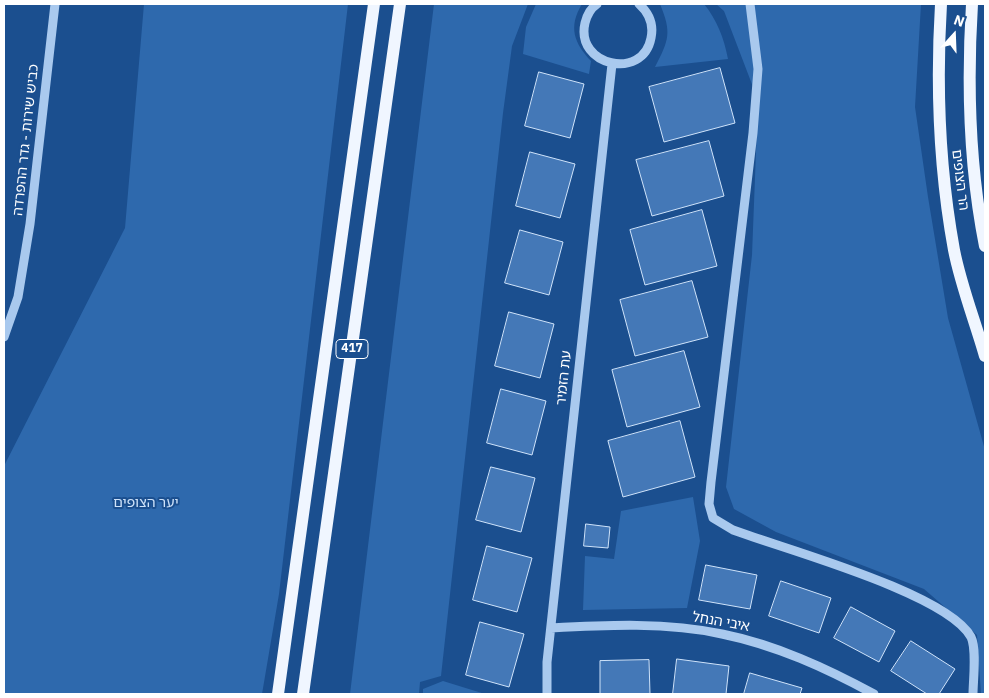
<!DOCTYPE html>
<meta charset="utf-8">
<style>
body{margin:0}
#map{position:relative;width:989px;height:698px;overflow:hidden;background:#1b4f8f;font-family:"IBM Plex Sans",sans-serif}
canvas{display:block}
.frame{position:absolute;inset:0;border:5px solid #fff;pointer-events:none}
.north{position:absolute;left:929px;top:10px;width:50px;height:50px;-webkit-text-stroke:4px #1b4f8f;paint-order:stroke;rotate:20deg;font-size:14px;font-weight:700;line-height:20px;text-align:center;color:#fff}
.north::after{content:'';display:block;margin:auto;width:18px;height:22px;background:#fff;clip-path:polygon(50% 0,100% 100%,50% 72%,0 100%)}
</style>
<div id="map">
<canvas width="989" height="698"></canvas>
<div class="frame"></div>
<div class="north">N</div>
</div>
<script>
const g = document.querySelector('canvas').getContext('2d');
g.lineJoin = 'round';
function fill(path, color) { g.fillStyle = color; g.fill(path, 'evenodd'); }
function strokePath(path, color, width, dash) { g.strokeStyle = color; g.lineWidth = width; g.lineCap = dash ? 'butt' : 'round'; g.setLineDash(dash || []); g.stroke(path); }
function write(font, color, halo, rows, align = 'center') {
  g.font = font + ' "IBM Plex Sans","Noto Sans Hebrew",sans-serif'; g.lineWidth = 4; g.setLineDash([]); g.textBaseline = 'middle'; g.strokeStyle = halo; g.fillStyle = color; for (const [text, x, y, turn = 0] of rows) {
    g.save(); g.translate(x, y); g.rotate((+turn || 0) * Math.PI / 180); g.textAlign = isNaN(turn) ? turn : align; if (halo) g.strokeText(text, 0, 0); g.fillText(text, 0, 0); g.restore();
  }
}
fill(new Path2D(`
 M 144,4 L 348,4 L 279,594 L 262,694 L 4,694 L 4,466 L 125,228 Z
 M 434,4 L 528,4 L 512,46 L 503,113 L 441,676 L 420,682 L 419,694 L 350,694 Z
 M 536,4 L 582,4 C 568,27 574,43 591,61 L 589,74 L 523,54 L 526,27 Z
 M 660,4 L 704,4 C 717,20 724,38 728,59 L 655,67 C 669,40 672,33 660,4 Z
 M 716,4 L 921,4 L 915,107 L 928,197 L 948,318 L 985,450 L 985,694 L 981,694 L 977,635 L 924,589 L 776,532 L 734,509 L 726,487 L 752,255 L 758,100 L 724,11 Z
 M 693,497 L 700,541 L 687,608 L 583,610 L 585,556 L 614,559 L 621,511 Z
 M 443,681 L 485,694 L 423,694 L 423,689 Z`), '#2e69ad');
const building = new Path2D(`
 M 720,68 L 735,123 L 664,142 L 649,87 Z
 M 539,72 L 584,84 L 570,138 L 525,126 Z
 M 709,141 L 724,196 L 652,216 L 636,160 Z
 M 530,152 L 575,164 L 560,218 L 516,206 Z
 M 702,210 L 717,266 L 645,285 L 630,230 Z
 M 520,230 L 563,242 L 549,295 L 505,283 Z
 M 692,281 L 708,337 L 635,356 L 620,300 Z
 M 509,312 L 554,324 L 540,378 L 495,366 Z
 M 684,351 L 700,407 L 627,427 L 612,370 Z
 M 501,389 L 546,401 L 532,455 L 487,443 Z
 M 680,421 L 695,477 L 623,497 L 608,441 Z
 M 491,467 L 535,478 L 521,532 L 476,520 Z
 M 586,524 L 610,527 L 608,548 L 584,546 Z
 M 487,546 L 532,558 L 517,612 L 473,600 Z
 M 706,565 L 757,575 L 750,609 L 699,600 Z
 M 781,581 L 831,598 L 819,633 L 769,616 Z
 M 851,607 L 895,631 L 879,662 L 834,638 Z
 M 480,622 L 524,634 L 509,687 L 466,675 Z
 M 911,641 L 955,669 L 939,694 L 927,694 L 891,671 Z
 M 677,659 L 729,666 L 726,694 L 673,694 Z
 M 649,660 L 650,694 L 600,694 L 600,661 Z
 M 750,673 L 802,688 L 800,694 L 744,694 Z`);
fill(building, '#4478b7');
strokePath(building, '#cfe3fa', 1);
strokePath(new Path2D(`
 M 597,4 C 591,8 587,15 585,23 C 575,66 643,81 651,38 C 654,24 649,13 639,4
 M 750,4 L 758,69 L 753,133 L 711,482 L 709,504 L 713,518 L 733,530 C 784,549 947,593 971,637 C 977,649 973,681 973,694
 M 4,337 L 18,297 L 30,224 L 55,4
 M 551,628 C 607,625 667,622 722,634 C 776,645 826,668 874,694
 M 547,694 L 547,662 L 612,64`), '#a9c9ee', 9);
strokePath(new Path2D(`
 M 941,4 C 936,87 939,168 954,250 C 961,286 975,321 985,356
 M 972,4 C 967,85 969,166 985,246
 M 278,694 L 374,4
 M 303,694 L 400,4`), '#f0f6ff', 12);
for (const [x, y, w] of [
 [352,349,32]
]) { const box = new Path2D(); box.roundRect(x - w / 2, y - 9.5, w, 19, 4); g.fillStyle = '#1b4f8f'; g.fill(box); strokePath(box, '#fff', 1); }
write('bold 12px', '#fff', null, [
 ["417",352,349]
]);
write('14px', '#fff', '#1b4f8f', [
 ["כביש שירות - גדר ההפרדה",26,140,-84],
 ["הר הצופים",960,180,83],
 ["עת הזמיר",564,378,-84],
 ["איבי הנחל",721,622,10]
]);
write('14px', '#cfe3fa', '#1b4f8f', [
 ["יער הצופים",146,503]
]);
</script>
